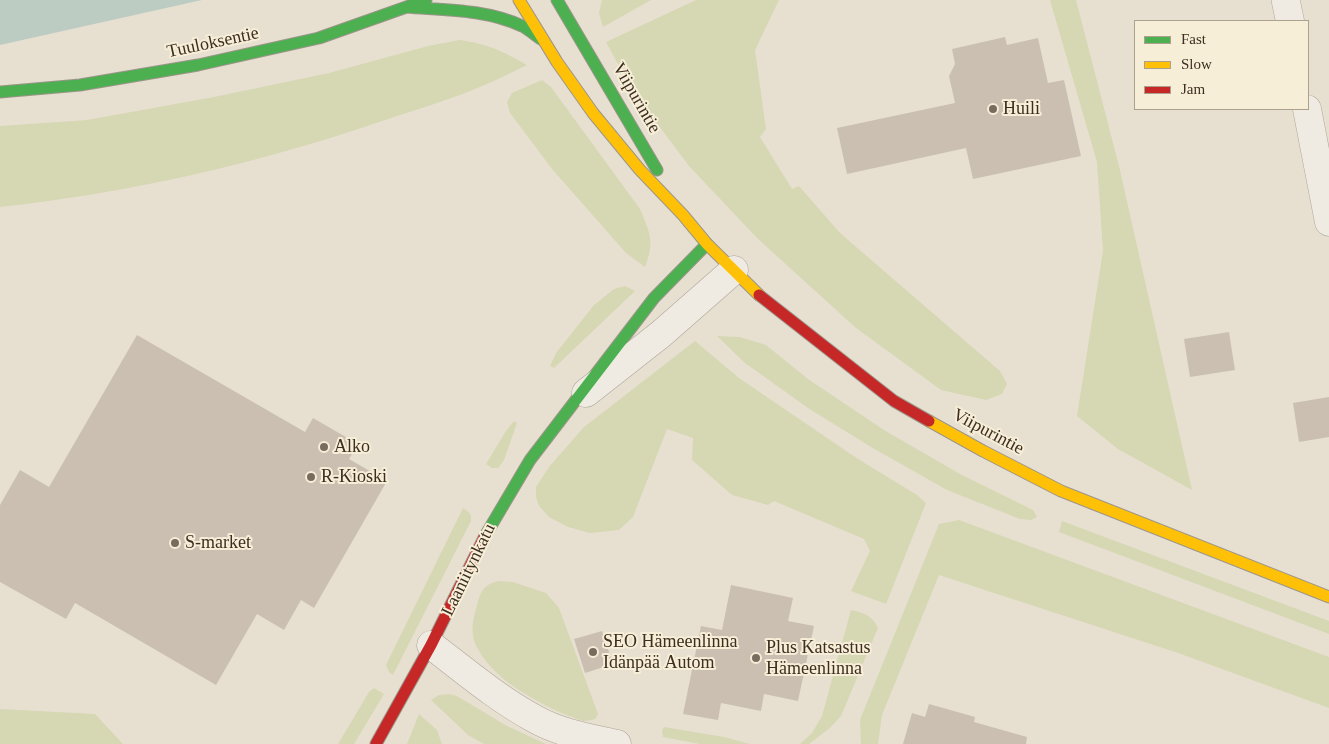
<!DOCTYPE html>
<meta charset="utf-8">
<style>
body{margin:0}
#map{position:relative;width:1329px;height:744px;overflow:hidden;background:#e7e0d1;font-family:Georgia,serif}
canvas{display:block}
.legend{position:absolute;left:1134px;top:20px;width:175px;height:90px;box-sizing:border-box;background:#f7eed8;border:1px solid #ada18e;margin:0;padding:6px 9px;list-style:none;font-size:15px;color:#3d2e20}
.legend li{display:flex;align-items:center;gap:10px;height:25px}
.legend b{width:25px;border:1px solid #ada18e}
</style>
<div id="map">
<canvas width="1329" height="744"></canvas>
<ul class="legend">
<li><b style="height:6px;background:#4caf50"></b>Fast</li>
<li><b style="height:6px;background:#ffc107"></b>Slow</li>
<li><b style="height:6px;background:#c62828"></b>Jam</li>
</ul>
</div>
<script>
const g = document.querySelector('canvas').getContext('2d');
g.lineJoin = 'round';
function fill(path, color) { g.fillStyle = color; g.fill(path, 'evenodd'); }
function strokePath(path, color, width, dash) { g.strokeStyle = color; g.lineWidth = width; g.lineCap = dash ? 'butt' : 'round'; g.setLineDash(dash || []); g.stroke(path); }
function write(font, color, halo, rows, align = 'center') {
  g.font = font + ' Georgia,serif'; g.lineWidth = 4; g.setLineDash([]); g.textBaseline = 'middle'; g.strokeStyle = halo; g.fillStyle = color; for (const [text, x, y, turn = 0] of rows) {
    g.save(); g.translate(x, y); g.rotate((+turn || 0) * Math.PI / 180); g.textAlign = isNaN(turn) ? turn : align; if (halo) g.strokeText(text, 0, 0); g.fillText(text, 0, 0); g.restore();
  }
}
fill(new Path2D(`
 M 602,0 L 651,0 L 603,27 L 599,13 Z
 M 696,0 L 779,0 L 755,50 L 766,129 L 760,137 L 792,189 L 799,186 L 840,233 L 1000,371 L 1007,384 L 1002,394 L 986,400 L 941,390 L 856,328 L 758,239 L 689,166 L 632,90 L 606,42 Z
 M 1050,0 L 1076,0 L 1119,166 L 1192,490 L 1118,449 L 1077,416 L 1103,251 L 1097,162 Z
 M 460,40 C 488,44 502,51 527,65 C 510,73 493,82 475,89 C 444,102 411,111 379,122 C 256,164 129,193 0,207 L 0,126 L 87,120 L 214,97 L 329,73 L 428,46 Z
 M 542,80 L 551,87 L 640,209 C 650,233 655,242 645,267 L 626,253 L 552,169 L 510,113 L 507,102 L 512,93 Z
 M 625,286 L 635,291 L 554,368 L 550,366 L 556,353 L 594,305 L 614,289 Z
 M 717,336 L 740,337 L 766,345 L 808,379 L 884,430 L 960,474 L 1033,510 L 1037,517 L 1031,520 L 1020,519 L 947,490 L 871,447 L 808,408 L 745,363 Z
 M 695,341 L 739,378 L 855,457 L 917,495 L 926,503 L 886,604 L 851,591 L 870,551 L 864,539 L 774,501 L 768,505 L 732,495 L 692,460 L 693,438 L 667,429 L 633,517 L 619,530 L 590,533 L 568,527 L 549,517 L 539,506 L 536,497 L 536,487 L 549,467 L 584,427 Z
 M 514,421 L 517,423 L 504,460 L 498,468 L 492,468 L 486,464 L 506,431 Z
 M 463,508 C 469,512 472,514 471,521 L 393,675 L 389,672 L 386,665 Z
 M 959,520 L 1329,657 L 1329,708 L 1178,653 L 939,575 L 882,715 L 878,744 L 861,744 L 860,720 L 939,524 Z
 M 1062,521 L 1329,621 L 1329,634 L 1059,532 Z
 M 498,581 L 513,582 L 546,593 L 559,608 L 598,714 L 595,719 C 591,720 587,721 583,721 C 579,720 573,717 569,716 C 538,703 494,680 478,649 C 469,634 473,620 477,605 C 481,591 483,585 498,581 Z
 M 851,610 C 864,613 872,615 878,628 L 841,716 L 830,728 L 809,744 L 800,744 L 812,733 L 822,716 Z
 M 374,688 L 384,694 L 354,744 L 338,744 L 369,692 Z
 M 449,694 L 457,696 L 507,726 L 546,744 L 484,744 L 468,735 L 431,700 L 439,695 Z
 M 0,709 L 95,714 L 123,744 L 0,744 Z
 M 419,714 L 437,730 L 442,744 L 407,744 Z
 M 664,727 L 724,737 L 750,744 L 700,744 L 663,737 L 662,731 Z`), '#d6d7b3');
fill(new Path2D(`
 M 0,0 L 202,0 L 0,45 Z`), '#bcccc2');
fill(new Path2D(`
 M 1005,37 L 1007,45 L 1038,38 L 1048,83 L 1064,80 L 1081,156 L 973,179 L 966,148 L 847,174 L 837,128 L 955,103 L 949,76 L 955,64 L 952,49 Z
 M 1229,332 L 1235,370 L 1190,377 L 1184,339 Z
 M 137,335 L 305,432 L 313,418 L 358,444 L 349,459 L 387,481 L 314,608 L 301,600 L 284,630 L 257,614 L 216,685 L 75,603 L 66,619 L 0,582 L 0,505 L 20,470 L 49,487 Z
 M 1329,397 L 1329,437 L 1299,442 L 1293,403 Z
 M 731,585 L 793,598 L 788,621 L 814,626 L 798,701 L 764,694 L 761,711 L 721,703 L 718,720 L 683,714 L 701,626 L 722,630 Z
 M 602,631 L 613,664 L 585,673 L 574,639 Z
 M 929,704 L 975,717 L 974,722 L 1027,737 L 1026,744 L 903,744 L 912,713 L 925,717 Z`), '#cbbfb2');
const street = new Path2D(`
 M 1286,2 L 1290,21
 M 1307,109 L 1329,222
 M 586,393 L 661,334 L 734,270
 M 431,645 C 465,671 498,699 535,719 C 560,733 589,738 617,744`);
const fast = new Path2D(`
 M 557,0 L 657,170
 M 406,7 C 444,10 486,9 522,26 C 528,29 535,35 541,39
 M 0,92 L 80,85 L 198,65 L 319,38 L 426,0
 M 485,536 L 530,460 L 654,298 L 707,244`);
const slow = new Path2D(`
 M 519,0 L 557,62 L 593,113 L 640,170 L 683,215 L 707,244 L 759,295
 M 929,421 L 983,451 L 1061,491 L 1329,597`);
const jam = new Path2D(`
 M 759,295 L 894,401 L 929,421
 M 376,744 L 431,645 L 485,536`);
strokePath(street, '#ada599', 29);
strokePath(fast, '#9c958a', 13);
strokePath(slow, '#9c958a', 13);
strokePath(jam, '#9c958a', 13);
strokePath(street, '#efebe3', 28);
strokePath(fast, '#4caf50', 11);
strokePath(slow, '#ffc107', 11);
strokePath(jam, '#c62828', 11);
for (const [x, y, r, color] of [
 [993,109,5,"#786c5e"],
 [324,447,5,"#786c5e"],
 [311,477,5,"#786c5e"],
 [175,543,5,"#786c5e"],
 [593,652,5,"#786c5e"],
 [756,658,5,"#786c5e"]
]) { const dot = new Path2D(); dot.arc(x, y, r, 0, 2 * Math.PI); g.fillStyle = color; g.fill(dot); strokePath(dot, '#f7eed8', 2); }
write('18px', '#3d2e20', '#f7eed8', [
 ["Tuuloksentie",213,43,-12],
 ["Viipurintie",636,98,60],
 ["Viipurintie",988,432,28],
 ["Laaniitynkatu",469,570,-64]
]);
write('18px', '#3d2e20', '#f7eed8', [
 ["Huili",1003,109],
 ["Alko",334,447],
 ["R-Kioski",321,477],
 ["S-market",185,543],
 ["SEO Hämeenlinna",603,642],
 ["Idänpää Autom",603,663],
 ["Plus Katsastus",766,648],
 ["Hämeenlinna",766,669]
], 'left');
</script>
